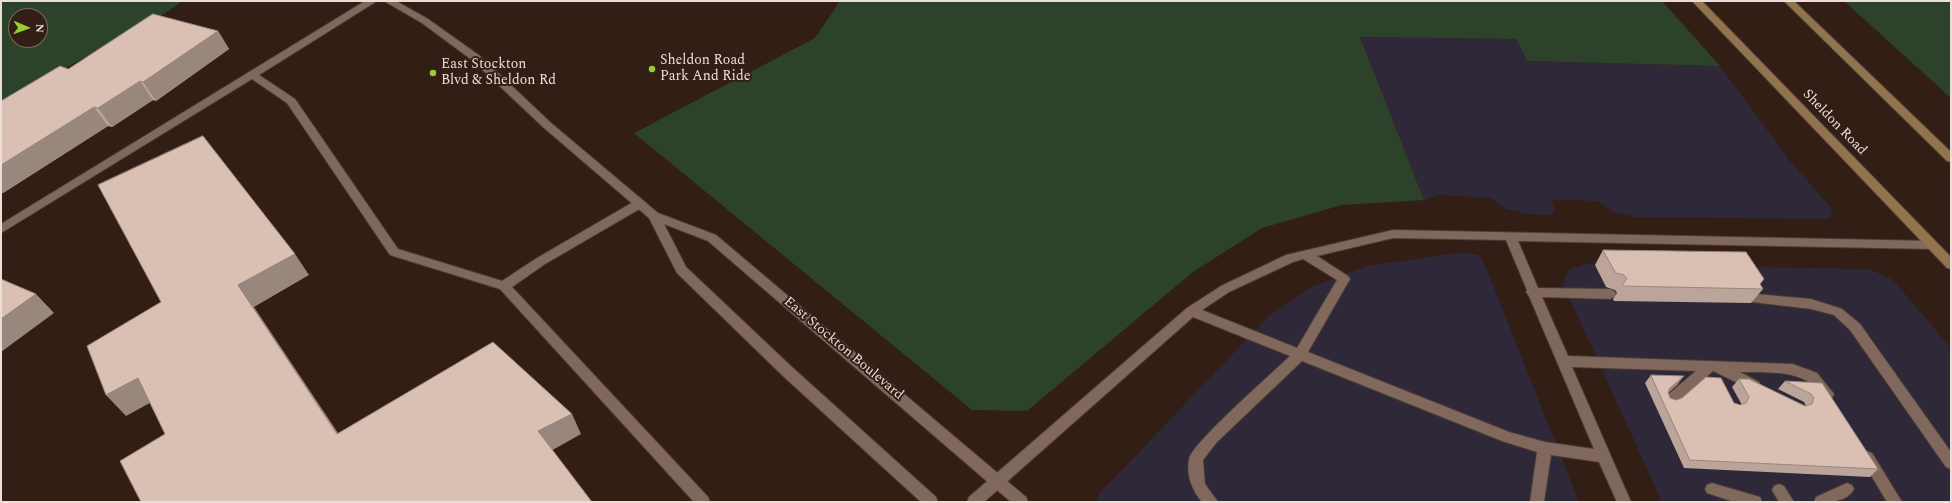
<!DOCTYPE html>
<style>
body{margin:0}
#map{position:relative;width:1952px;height:503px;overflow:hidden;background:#321e15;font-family:Spectral,serif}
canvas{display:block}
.frame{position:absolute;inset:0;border:2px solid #ebddd7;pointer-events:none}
.north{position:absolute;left:8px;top:8px;width:40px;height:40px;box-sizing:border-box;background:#321e15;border:1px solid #7c6a63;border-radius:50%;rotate:92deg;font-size:11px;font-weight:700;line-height:16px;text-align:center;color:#ebddd7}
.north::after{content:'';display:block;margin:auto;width:14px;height:18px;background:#99cb36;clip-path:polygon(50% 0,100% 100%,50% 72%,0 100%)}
</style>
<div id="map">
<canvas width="1952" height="503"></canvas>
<div class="frame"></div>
<div class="north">N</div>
</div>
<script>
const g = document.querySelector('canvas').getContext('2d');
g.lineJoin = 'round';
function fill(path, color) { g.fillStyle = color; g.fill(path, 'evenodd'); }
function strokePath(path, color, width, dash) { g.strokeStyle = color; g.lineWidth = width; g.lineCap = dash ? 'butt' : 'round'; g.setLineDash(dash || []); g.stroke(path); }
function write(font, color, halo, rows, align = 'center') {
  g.font = font + ' Spectral,serif'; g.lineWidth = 4; g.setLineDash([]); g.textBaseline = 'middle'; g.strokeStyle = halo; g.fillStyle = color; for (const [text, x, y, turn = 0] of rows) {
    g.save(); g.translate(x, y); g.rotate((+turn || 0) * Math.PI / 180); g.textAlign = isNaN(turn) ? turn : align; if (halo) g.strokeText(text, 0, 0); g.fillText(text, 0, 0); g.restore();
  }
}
fill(new Path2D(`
 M 1360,37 L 1516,39 L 1527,61 L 1720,66 L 1790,161 L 1833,210 L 1829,219 L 1636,217 L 1613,212 L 1598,201 L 1552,200 L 1555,211 L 1549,215 L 1528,214 L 1506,209 L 1490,198 L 1438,195 L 1424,200 Z
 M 1465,252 L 1479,255 L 1486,267 L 1579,502 L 1099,502 L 1098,495 L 1270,315 L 1313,286 L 1367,266 Z
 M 1585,264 L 1870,269 L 1893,280 L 1951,348 L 1951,502 L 1662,502 L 1563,284 L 1568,270 Z`), '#2e2838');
fill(new Path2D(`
 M 1,1 L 182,1 L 170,10 L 1,104 ZM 16,16 L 40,16 L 40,40 L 16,40 Z
 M 840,1 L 1662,1 L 1720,66 L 1527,61 L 1516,39 L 1360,37 L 1424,200 L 1342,205 L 1262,228 L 1193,272 L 1027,411 L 972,410 L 634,133 L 815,38 Z
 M 1844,1 L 1951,1 L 1951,98 Z`), '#2d422b');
const service = new Path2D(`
 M 365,1 L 377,1 L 259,75 L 295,99 L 398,249 L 502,281 L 537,258 L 635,201 L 643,201 L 645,204 L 643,207 L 545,264 L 512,287 L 708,497 L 710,502 L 694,502 L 500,289 L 390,255 L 287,103 L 252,79 L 1,233 L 1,224 Z
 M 1393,230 L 1932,241 L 1936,242 L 1938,245 L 1936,248 L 1932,249 L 1518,241 L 1538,288 L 1610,289 L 1614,291 L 1616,294 L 1614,297 L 1610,299 L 1542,297 L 1568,356 L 1793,364 L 1817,373 L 1834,394 L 1832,398 C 1818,402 1815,385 1805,380 C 1786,370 1761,373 1740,372 L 1759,382 L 1761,386 L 1759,390 L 1754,391 L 1713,371 L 1675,405 L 1670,407 L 1665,405 L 1663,401 L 1665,397 L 1696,371 L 1572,367 L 1631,502 L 1617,502 L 1599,462 L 1551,455 L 1544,502 L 1530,502 L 1537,452 L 1502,441 L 1302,361 L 1217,442 L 1203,460 L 1205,484 L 1218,502 L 1202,502 C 1192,490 1186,476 1189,459 C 1192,443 1274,372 1290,356 L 1193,317 L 984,502 L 967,502 L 969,497 L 1187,308 L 1221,286 L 1286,255 ZM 1393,238 L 1506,240 L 1527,290 L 1526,292 L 1529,296 L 1594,449 L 1545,442 L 1509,432 L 1308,352 L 1350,279 L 1348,276 L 1317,256 ZM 1303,259 L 1337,280 L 1297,348 L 1202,310 L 1229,292 L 1293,262 Z
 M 1756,294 L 1811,299 L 1842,309 L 1860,324 L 1951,452 L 1951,469 L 1946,467 L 1850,330 L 1834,315 L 1811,309 L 1752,302 L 1750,299 L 1752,296 Z
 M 1867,451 L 1872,453 L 1902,502 L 1887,502 L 1860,457 L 1862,453 Z
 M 1712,483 L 1760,497 L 1762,502 L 1734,502 L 1707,493 L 1705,489 L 1707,485 Z
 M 1847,483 L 1852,485 L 1854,489 C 1847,503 1827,502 1814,502 L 1816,497 Z
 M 1779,484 L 1784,486 L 1794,502 L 1779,502 L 1772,490 L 1774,486 Z`);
const tertiary = new Path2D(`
 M 384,1 L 396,1 L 428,19 L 480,56 L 551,123 L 658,213 L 716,235 L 1026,497 L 1028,502 L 1011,502 L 708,241 L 664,224 L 686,267 L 793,368 L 936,497 L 938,502 L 921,502 L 783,376 L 677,273 L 649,218 L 543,127 L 472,60 L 422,23 Z`);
const secondary = new Path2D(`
 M 1692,1 L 1702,1 L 1951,257 L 1951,269 L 1947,268 Z
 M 1784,1 L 1794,1 L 1951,152 L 1951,162 L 1947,161 Z`);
strokePath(service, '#4b3b35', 2);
strokePath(tertiary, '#4b3b35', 2);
strokePath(secondary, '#4b3b35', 2);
fill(service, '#80685c');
fill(tertiary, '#80685c');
fill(secondary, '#91734d');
fill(new Path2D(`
 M 218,31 L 229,49 L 156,101 L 153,100 L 112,127 L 108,126 L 3,193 L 1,192 L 1,101 L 68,69 Z
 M 1603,250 L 1760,284 L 1763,289 L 1751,303 L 1614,301 L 1613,299 L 1617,293 L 1615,290 L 1606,287 L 1595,265 Z
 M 1651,375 L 1678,384 L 1668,393 L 1670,398 L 1676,400 L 1734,403 L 1740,405 L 1742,405 L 1732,387 L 1739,379 L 1805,406 L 1806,406 L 1804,402 L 1778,389 L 1785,381 L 1822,383 L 1878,469 L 1870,477 L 1684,468 L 1645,383 Z`), '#bba49a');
fill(new Path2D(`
 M 218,31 L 229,49 L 156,101 L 143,82 Z
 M 140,81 L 153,100 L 112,127 L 98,108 Z
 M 94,107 L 108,126 L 3,193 L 1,190 L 1,165 Z
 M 295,254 L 309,275 L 254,307 L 352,454 L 337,434 L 238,285 Z
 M 36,294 L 54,313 L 1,352 L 1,319 Z
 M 1684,376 L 1678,384 L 1664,396 L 1670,388 Z
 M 138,378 L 157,399 L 126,416 L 106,395 Z
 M 572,414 L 581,434 L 549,452 L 538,431 Z`), '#99867d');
const building = new Path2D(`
 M 153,14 L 218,31 L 143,82 L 140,81 L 98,108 L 94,107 L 1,165 L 1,101 L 60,66 L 68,69 Z
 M 203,136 L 295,254 L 238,285 L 337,434 L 493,342 L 572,414 L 538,431 L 592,502 L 141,502 L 120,461 L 165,434 L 138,378 L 106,395 L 87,346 L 161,302 L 98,185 Z
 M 1603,250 L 1746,252 L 1764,279 L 1760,284 L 1763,289 L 1623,286 L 1622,285 L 1627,279 L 1624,275 L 1616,273 Z
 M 1,279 L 36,294 L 1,319 Z
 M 1651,375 L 1684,376 L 1670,388 L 1668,392 L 1670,398 L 1676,400 L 1682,398 L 1706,377 L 1721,378 L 1734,403 L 1740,405 L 1746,403 L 1749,397 L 1739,379 L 1749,379 L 1805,406 L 1812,404 L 1814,398 L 1811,394 L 1785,381 L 1822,383 L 1878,469 L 1690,460 Z`);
fill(building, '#dabfb3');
strokePath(building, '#99867d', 1);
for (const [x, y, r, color] of [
 [652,69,4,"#99cb36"],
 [433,73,4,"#99cb36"]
]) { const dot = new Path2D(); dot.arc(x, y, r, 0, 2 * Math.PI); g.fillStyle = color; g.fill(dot); strokePath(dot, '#321e15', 1.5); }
write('14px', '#ebddd7', '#321e15', [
 ["Sheldon Road",660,61],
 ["Park And Ride",660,77],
 ["East Stockton",441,65],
 ["Blvd & Sheldon Rd",441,81]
], 'left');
write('14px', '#ebddd7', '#321e15', [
 ["Sheldon Road",1834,123,46],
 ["East Stockton Boulevard",843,349,40]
]);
</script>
